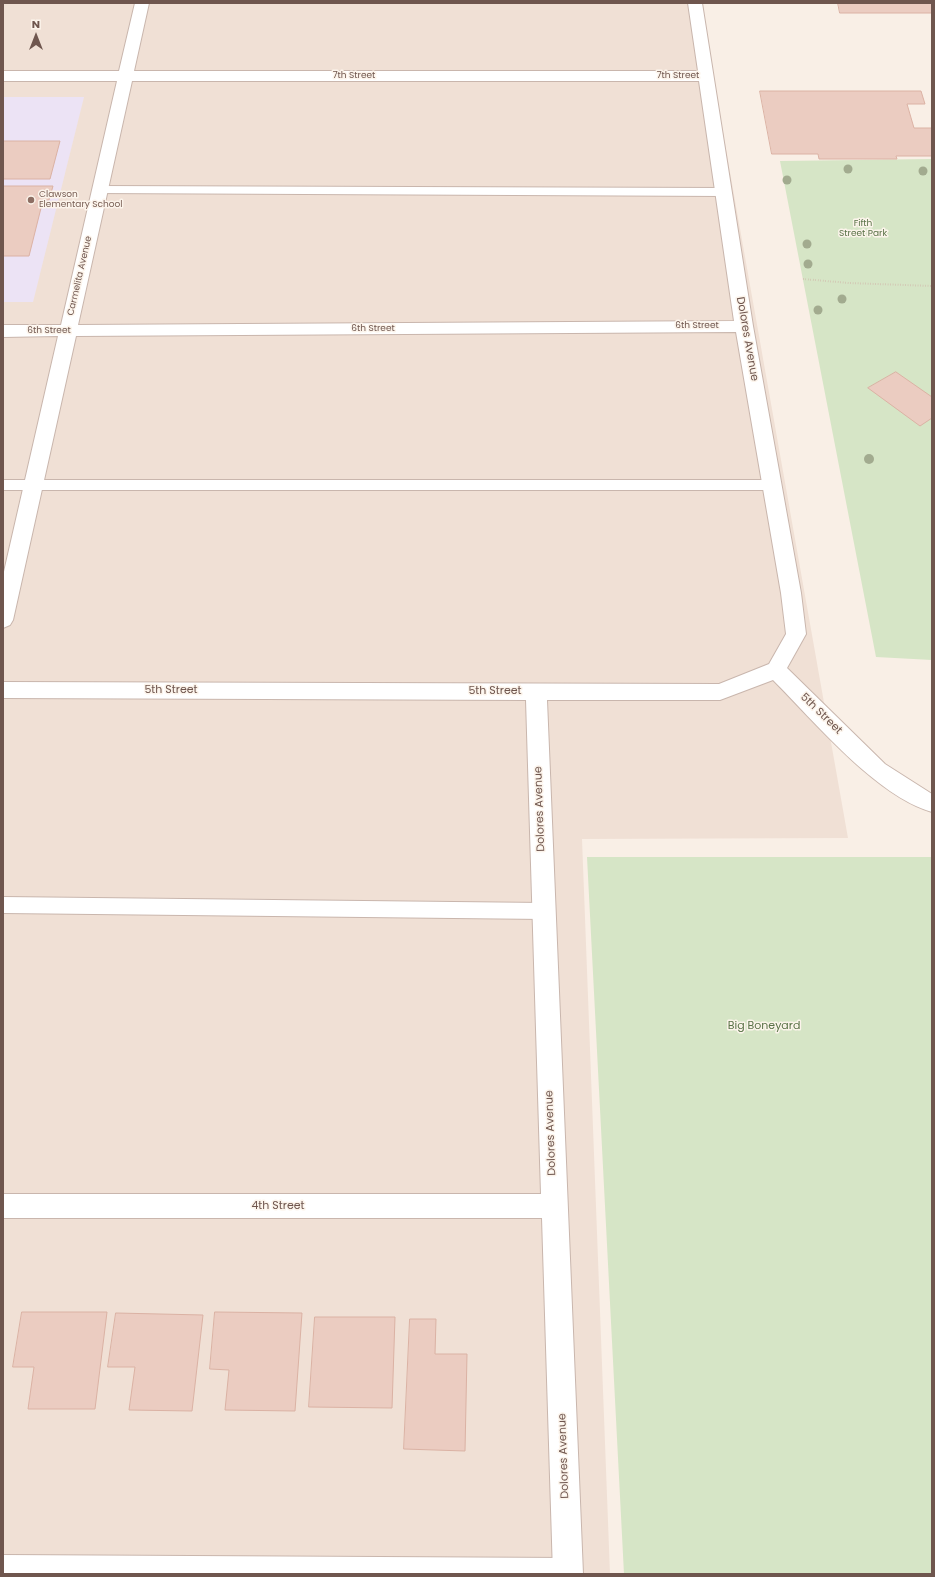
<!DOCTYPE html>
<style>
body{margin:0}
#map{position:relative;width:935px;height:1577px;overflow:hidden;background:#f9efe6;font-family:Poppins,sans-serif}
canvas{display:block}
.frame{position:absolute;inset:0;border:4px solid #6f564e;pointer-events:none}
.north{position:absolute;left:16px;top:16px;width:40px;height:40px;-webkit-text-stroke:3px #fcf4eb;paint-order:stroke;rotate:0deg;font-size:11px;font-weight:700;line-height:16px;text-align:center;color:#6f564e}
.north::after{content:'';display:block;margin:auto;width:14px;height:18px;background:#6f564e;clip-path:polygon(50% 0,100% 100%,50% 72%,0 100%)}
</style>
<div id="map">
<canvas width="935" height="1577"></canvas>
<div class="frame"></div>
<div class="north">N</div>
</div>
<script>
const g = document.querySelector('canvas').getContext('2d');
g.lineJoin = 'round';
function fill(path, color) { g.fillStyle = color; g.fill(path, 'evenodd'); }
function strokePath(path, color, width, dash) { g.strokeStyle = color; g.lineWidth = width; g.lineCap = dash ? 'butt' : 'round'; g.setLineDash(dash || []); g.stroke(path); }
function write(font, color, halo, rows, align = 'center') {
  g.font = font + ' Poppins,sans-serif'; g.lineWidth = 3; g.setLineDash([]); g.textBaseline = 'middle'; g.strokeStyle = halo; g.fillStyle = color; for (const [text, x, y, turn = 0] of rows) {
    g.save(); g.translate(x, y); g.rotate((+turn || 0) * Math.PI / 180); g.textAlign = isNaN(turn) ? turn : align; if (halo) g.strokeText(text, 0, 0); g.fillText(text, 0, 0); g.restore();
  }
}
fill(new Path2D(`
 M 3,3 L 700,3 L 848,838 L 582,839 L 610,1574 L 3,1574 Z`), '#f0e0d5');
fill(new Path2D(`
 M 3,97 L 84,97 L 33,302 L 3,302 Z`), '#ece3f5');
fill(new Path2D(`
 M 932,159 L 932,660 L 876,657 L 780,161 Z
 M 587,857 L 932,857 L 932,1574 L 624,1574 Z`), '#d6e5c6');
const building = new Path2D(`
 M 838,3 L 932,3 L 932,13 L 840,13 Z
 M 760,91 L 921,91 L 925,104 L 907,104 L 914,128 L 932,128 L 932,156 L 896,156 L 897,159 L 819,159 L 818,154 L 772,154 Z
 M 3,141 L 60,141 L 50,179 L 3,179 Z
 M 3,186 L 53,186 L 49,200 L 43,200 L 29,256 L 3,256 Z
 M 896,372 L 932,397 L 932,418 L 920,426 L 868,388 Z
 M 22,1312 L 107,1312 L 95,1409 L 28,1409 L 34,1367 L 13,1367 Z
 M 215,1312 L 302,1313 L 295,1411 L 225,1410 L 229,1370 L 210,1369 Z
 M 116,1313 L 203,1315 L 192,1411 L 129,1410 L 135,1367 L 108,1367 Z
 M 315,1317 L 395,1317 L 392,1408 L 309,1407 Z
 M 410,1319 L 436,1319 L 435,1354 L 467,1354 L 465,1451 L 404,1449 Z`);
fill(building, '#ebccc1');
strokePath(building, '#dbb2a4', 1);
const lane = new Path2D(`
 M 100,186 L 723,188 L 728,189 L 730,192 L 728,195 L 723,196 L 95,193 L 93,190 L 95,187 Z
 M 3,480 L 772,480 L 778,481 L 780,485 L 778,489 L 772,490 L 3,490 Z
 M 3,897 L 544,903 L 551,905 L 553,911 L 551,917 L 544,919 L 3,913 Z
 M 3,1555 L 568,1558 L 577,1561 L 580,1570 L 578,1574 L 3,1574 Z`);
const street = new Path2D(`
 M 135,3 L 149,3 L 134,71 L 698,71 L 688,3 L 702,3 L 753,326 L 801,593 L 806,634 L 787,668 L 885,764 L 932,794 L 932,812 C 876,796 814,721 773,680 L 720,700 L 547,700 L 583,1574 L 553,1574 L 542,1218 L 3,1218 L 3,1194 L 541,1194 L 526,700 L 3,698 L 3,682 L 719,684 L 769,664 L 786,634 L 781,593 L 736,332 L 76,336 L 13,620 L 10,625 L 3,628 L 3,576 L 58,336 L 3,337 L 3,325 L 61,325 L 117,81 L 3,81 L 3,71 L 119,71 ZM 132,81 L 699,81 L 734,321 L 78,325 Z`);
strokePath(lane, '#c9b6ad', 2);
strokePath(street, '#c9b6ad', 2);
strokePath(new Path2D(`
 M 803,279 L 849,283 L 932,286`), '#cfb0a5', 2, [0.5, 2]);
fill(lane, '#fff');
fill(street, '#fff');
g.fillStyle = '#a2ab8f';
for (const [x, y, r] of [
 [848,169,4.5],
 [923,171,4.5],
 [787,180,4.5],
 [807,244,4.5],
 [808,264,4.5],
 [842,299,4.5],
 [818,310,4.5],
 [869,459,5]
]) { g.beginPath(); g.arc(x, y, r, 0, 2 * Math.PI); g.fill(); }
for (const [x, y, r, color] of [
 [31,200,4,"#8d6e63"]
]) { const dot = new Path2D(); dot.arc(x, y, r, 0, 2 * Math.PI); g.fillStyle = color; g.fill(dot); strokePath(dot, '#fcf4eb', 1.5); }
write('9px', '#6f564e', '#fcf4eb', [
 ["7th Street",354,76],
 ["7th Street",678,76],
 ["Carmelita Avenue",80,276,-77],
 ["6th Street",697,326],
 ["6th Street",373,329],
 ["6th Street",49,331]
]);
write('9px', '#785e54', '#fcf4eb', [
 ["Clawson",39,195],
 ["Elementary School",39,205]
], 'left');
write('9px', '#5a7348', '#fcf4eb', [
 ["Fifth",863,224],
 ["Street Park",863,234]
]);
write('11px', '#6f564e', '#fcf4eb', [
 ["Dolores Avenue",747,339,80],
 ["5th Street",171,690],
 ["5th Street",495,691],
 ["5th Street",821,714,44],
 ["Dolores Avenue",540,809,-92],
 ["Dolores Avenue",551,1133,-92],
 ["4th Street",278,1206],
 ["Dolores Avenue",564,1456,-92]
]);
write('11px', '#5a7348', '#fcf4eb', [
 ["Big Boneyard",764,1026]
]);
</script>
